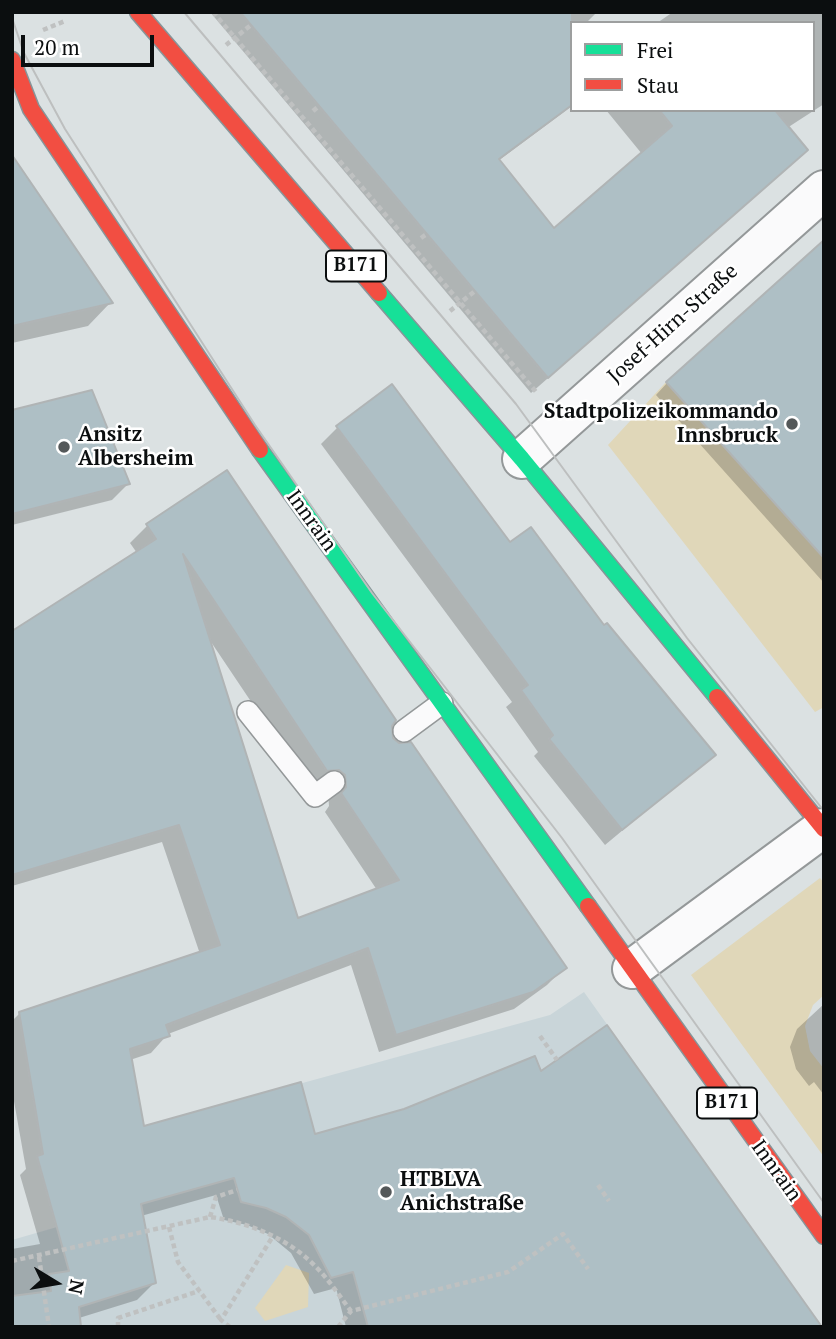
<!DOCTYPE html>
<meta charset="utf-8">
<style>
body{margin:0}
#map{position:relative;width:836px;height:1339px;overflow:hidden;background:#dbe1e2;font-family:"PT Serif",serif}
canvas{display:block}
.frame{position:absolute;inset:0;border:14px solid #0b0e0f;pointer-events:none}
.legend{position:absolute;left:570px;top:21px;width:245px;height:91px;box-sizing:border-box;background:#fff;border:2px solid #9d9f9f;margin:0;padding:9px 12px;list-style:none;font-size:21px;color:#0b0e0f}
.legend li{display:flex;align-items:center;gap:14px;height:35px}
.legend b{width:35px;border:2px solid #9d9f9f}
.north{position:absolute;left:21px;top:1248px;width:70px;height:70px;-webkit-text-stroke:5px #fff;paint-order:stroke;rotate:101deg;font-size:19px;font-weight:700;line-height:28px;text-align:center;color:#0b0e0f}
.north::after{content:'';display:block;margin:auto;width:24px;height:32px;background:#0b0e0f;clip-path:polygon(50% 0,100% 100%,50% 72%,0 100%)}
.scale{position:absolute;left:21px;top:35px;width:133px;height:32px;box-sizing:border-box;border:4px solid #0b0e0f;border-top:0;padding-left:9px;font-size:21px;line-height:24px;white-space:nowrap;color:#0b0e0f;-webkit-text-stroke:5px #fff;paint-order:stroke}
</style>
<div id="map">
<canvas width="836" height="1339"></canvas>
<div class="frame"></div>
<ul class="legend">
<li><b style="height:9px;background:#16e098"></b>Frei</li>
<li><b style="height:9px;background:#f24e42"></b>Stau</li>
</ul>
<div class="north">N</div>
<div class="scale">20 m</div>
</div>
<script>
const g = document.querySelector('canvas').getContext('2d');
g.lineJoin = 'round';
function fill(path, color) { g.fillStyle = color; g.fill(path, 'evenodd'); }
function strokePath(path, color, width, dash) { g.strokeStyle = color; g.lineWidth = width; g.lineCap = dash ? 'butt' : 'round'; g.setLineDash(dash || []); g.stroke(path); }
function write(font, color, halo, rows, align = 'center') {
  g.font = font + ' "PT Serif",serif'; g.lineWidth = 5; g.setLineDash([]); g.textBaseline = 'middle'; g.strokeStyle = halo; g.fillStyle = color; for (const [text, x, y, turn = 0] of rows) {
    g.save(); g.translate(x, y); g.rotate((+turn || 0) * Math.PI / 180); g.textAlign = isNaN(turn) ? turn : align; if (halo) g.strokeText(text, 0, 0); g.fillText(text, 0, 0); g.restore();
  }
}
fill(new Path2D(`
 M 584,992 L 822,1327 L 12,1327 L 12,1240 L 57,1227 L 37,1156 L 550,1015 Z`), '#c9d5d9');
fill(new Path2D(`
 M 666,382 L 824,558 L 824,707 L 815,712 L 608,445 Z
 M 820,878 L 824,883 L 824,995 L 813,1005 L 805,1026 L 810,1051 L 824,1069 L 824,1157 L 691,975 Z
 M 286,1265 L 309,1273 L 308,1307 L 265,1321 L 255,1308 Z`), '#e0d7b9');
fill(new Path2D(`
 M 210,12 L 597,12 L 586,23 L 572,23 L 572,106 L 498,161 L 554,230 L 642,154 L 606,110 L 813,110 L 813,23 L 657,23 L 673,12 L 824,12 L 824,104 L 787,128 L 806,150 L 789,167 L 531,393 Z
 M 12,157 L 110,303 L 88,326 L 12,343 Z
 M 824,360 L 824,583 L 656,395 L 667,383 Z
 M 392,387 L 510,545 L 603,628 L 713,755 L 605,845 L 534,756 L 538,752 L 506,707 L 512,702 L 321,444 L 337,428 Z
 M 12,412 L 128,484 L 112,500 L 12,525 Z
 M 227,472 L 390,726 L 391,739 L 564,968 L 547,985 L 514,1009 L 379,1052 L 351,965 L 168,1034 L 151,1053 L 130,1060 L 142,1128 L 313,1136 L 541,1074 L 821,1327 L 346,1327 L 336,1288 L 314,1294 L 291,1253 L 268,1234 L 247,1225 L 224,1220 L 216,1195 L 141,1216 L 154,1283 L 137,1300 L 79,1318 L 12,1327 L 12,1249 L 40,1244 L 20,1175 L 26,1169 L 12,1090 L 12,1021 L 20,1013 L 200,954 L 162,842 L 12,886 L 12,633 L 137,553 L 130,543 L 147,526 ZM 207,636 L 309,788 L 328,793 L 329,806 L 325,812 L 377,890 L 297,920 Z
 M 824,1004 L 824,1095 L 814,1082 L 809,1086 L 796,1069 L 790,1047 L 797,1029 Z`), '#0003');
const building = new Path2D(`
 M 240,12 L 572,12 L 572,105 L 499,159 L 554,228 L 672,126 L 659,110 L 775,110 L 808,150 L 548,378 Z
 M 12,155 L 113,303 L 12,326 Z
 M 824,240 L 824,558 L 666,382 Z
 M 392,384 L 510,542 L 531,527 L 604,625 L 607,623 L 716,755 L 622,830 L 549,739 L 553,735 L 521,690 L 528,685 L 336,426 Z
 M 92,390 L 130,484 L 12,514 L 12,410 Z
 M 227,470 L 396,720 L 392,726 L 393,738 L 399,743 L 411,742 L 567,968 L 533,992 L 396,1035 L 368,948 L 166,1025 L 170,1036 L 130,1049 L 144,1126 L 301,1082 L 315,1134 L 404,1109 L 535,1056 L 541,1071 L 607,1025 L 822,1327 L 368,1327 L 353,1272 L 331,1278 L 309,1235 L 286,1217 L 266,1208 L 241,1202 L 234,1178 L 141,1204 L 156,1283 L 79,1307 L 81,1327 L 12,1327 L 12,1296 L 51,1291 L 49,1274 L 69,1271 L 37,1156 L 43,1154 L 19,1012 L 220,945 L 179,825 L 12,875 L 12,631 L 156,539 L 146,524 ZM 183,554 L 327,771 L 339,770 L 345,775 L 346,787 L 341,793 L 399,880 L 298,918 Z`);
fill(building, '#aebfc5');
strokePath(building, '#b0b4b5', 2);
const lane = new Path2D(`
 M 248,712 L 315,796 L 334,782
 M 404,731 L 442,703`);
const street = new Path2D(`
 M 522,459 L 824,190
 M 632,969 L 823,828`);
const fast = new Path2D(`
 M 379,293 L 522,459 L 717,697
 M 260,450 L 588,906`);
const jam = new Path2D(`
 M 138,12 L 379,293
 M 12,60 L 31,109 L 260,450
 M 717,697 L 824,829
 M 588,906 L 824,1236`);
strokePath(lane, '#949899', 24);
strokePath(street, '#949899', 42);
strokePath(fast, '#879599', 19);
strokePath(jam, '#879599', 19);
strokePath(new Path2D(`
 M 213,12 L 537,393
 M 43,30 L 65,21
 M 226,45 L 251,25
 M 313,111 L 319,106
 M 421,238 L 427,234
 M 450,311 L 475,291
 M 540,1036 L 557,1060
 M 598,1185 L 609,1201
 M 210,1217 L 216,1197 L 237,1190
 M 169,1227 L 178,1262 L 221,1320
 M 39,1257 L 49,1327
 M 12,1261 L 210,1217 C 248,1222 290,1239 317,1268 C 330,1281 340,1297 351,1311
 M 118,1327 L 118,1318 L 199,1291
 M 230,1327 L 221,1320 L 273,1236
 M 338,1327 L 351,1311 L 508,1272 L 563,1234 L 588,1269`), '#bfc1c1', 4.5, [5, 3.5]);
strokePath(lane, '#fafafb', 21);
strokePath(street, '#fafafb', 38);
strokePath(fast, '#16e098', 16);
strokePath(jam, '#f24e42', 16);
strokePath(new Path2D(`
 M 184,12 L 516,404 L 687,638 L 824,811
 M 12,18 L 24,53 L 65,129 L 255,425 L 372,593 L 562,838 L 824,1203`), '#bdbfbf', 2);
for (const [x, y, r, color] of [
 [792,424,7,"#545859"],
 [64,447,7,"#545859"],
 [386,1192,7,"#545859"]
]) { const dot = new Path2D(); dot.arc(x, y, r, 0, 2 * Math.PI); g.fillStyle = color; g.fill(dot); strokePath(dot, '#fff', 2.5); }
for (const [x, y, w] of [
 [356,266,60],
 [727,1103,60]
]) { const box = new Path2D(); box.roundRect(x - w / 2, y - 15.5, w, 31, 5); g.fillStyle = '#fff'; g.fill(box); strokePath(box, '#0b0e0f', 2); }
write('bold 19px', '#0b0e0f', null, [
 ["B171",356,266],
 ["B171",727,1103]
]);
write('21px', '#0b0e0f', '#fff', [
 ["Josef-Hirn-Straße",673,324,-42],
 ["Innrain",311,521,54],
 ["Innrain",776,1171,54]
]);
write('bold 21px', '#0b0e0f', '#fff', [
 ["Stadtpolizeikommando",778,412,"right"],
 ["Innsbruck",778,436,"right"],
 ["Ansitz",78,435],
 ["Albersheim",78,459],
 ["HTBLVA",400,1180],
 ["Anichstraße",400,1204]
], 'left');
</script>
